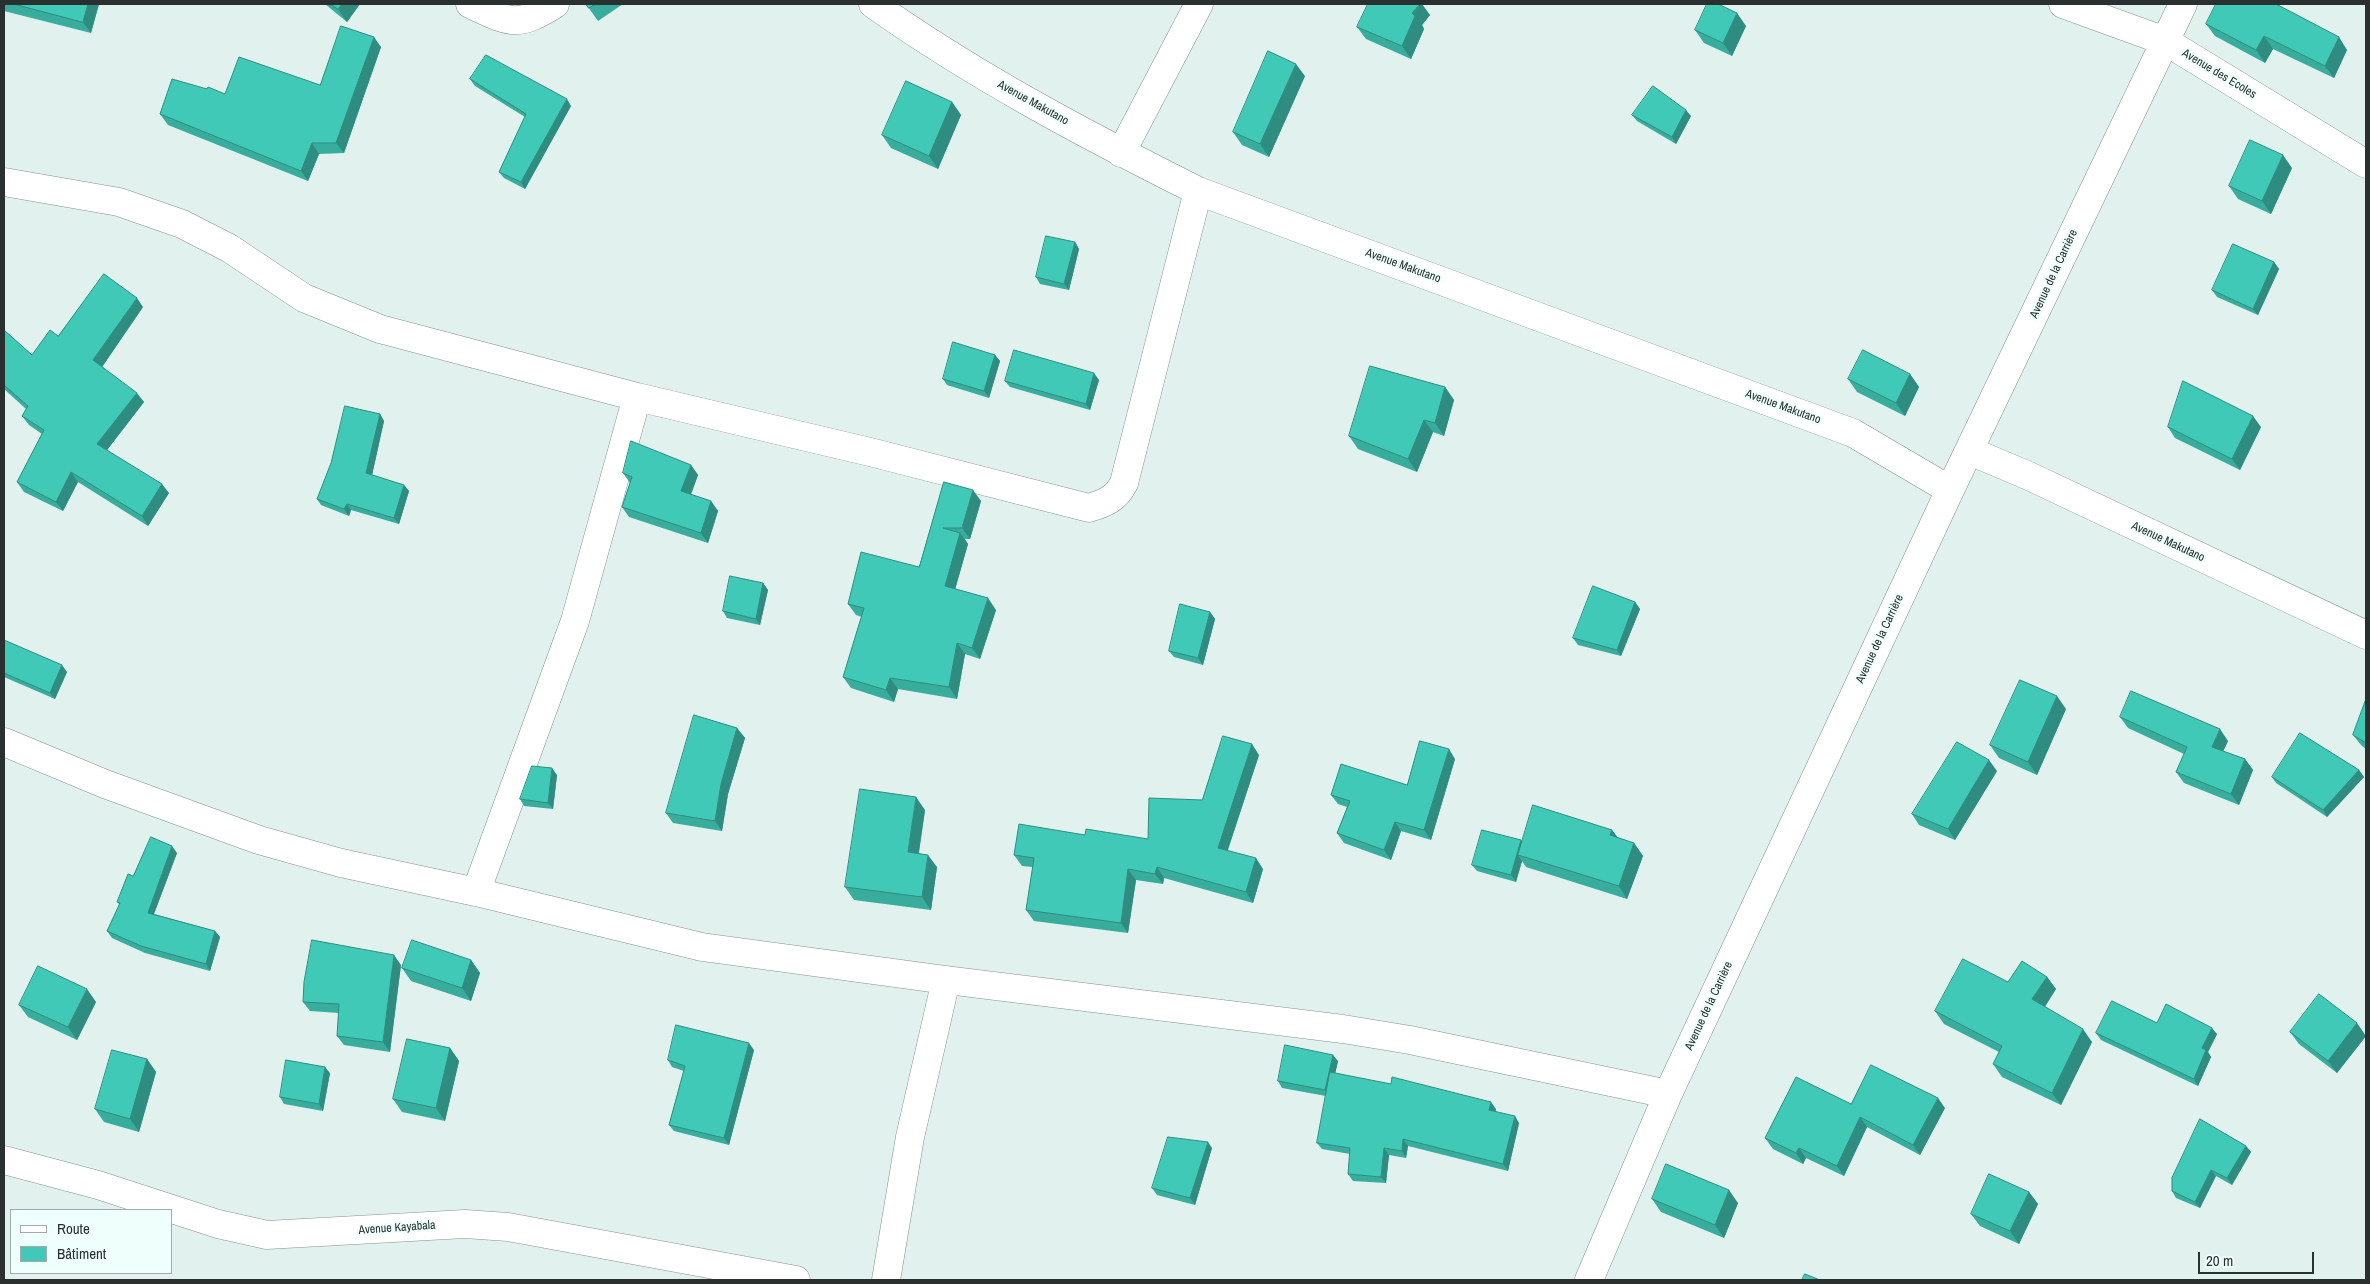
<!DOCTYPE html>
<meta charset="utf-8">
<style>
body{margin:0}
#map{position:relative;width:2370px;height:1284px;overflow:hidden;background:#e1f1ee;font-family:"Archivo Narrow",sans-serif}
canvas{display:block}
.frame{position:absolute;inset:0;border:5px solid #2a302f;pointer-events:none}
.legend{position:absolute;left:10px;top:1209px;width:162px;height:65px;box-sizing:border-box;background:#effffb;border:1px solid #a0aca9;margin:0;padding:6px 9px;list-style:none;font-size:15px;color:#2a302f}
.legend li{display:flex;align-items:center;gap:10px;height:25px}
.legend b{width:25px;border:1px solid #a0aca9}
.scale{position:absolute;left:2198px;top:1252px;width:116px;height:22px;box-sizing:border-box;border:2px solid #2a302f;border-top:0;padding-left:6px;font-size:15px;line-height:18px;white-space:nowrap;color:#2a302f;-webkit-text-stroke:4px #effffb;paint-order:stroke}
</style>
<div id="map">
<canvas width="2370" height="1284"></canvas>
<div class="frame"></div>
<ul class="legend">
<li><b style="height:6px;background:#fff"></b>Route</li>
<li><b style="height:14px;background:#41c9b7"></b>Bâtiment</li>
</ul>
<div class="scale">20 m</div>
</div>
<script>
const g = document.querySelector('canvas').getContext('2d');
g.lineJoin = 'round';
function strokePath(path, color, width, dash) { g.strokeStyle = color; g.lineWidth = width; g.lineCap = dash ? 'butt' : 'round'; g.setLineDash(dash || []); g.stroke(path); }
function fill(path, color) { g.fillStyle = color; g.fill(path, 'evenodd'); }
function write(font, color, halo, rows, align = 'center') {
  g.font = font + ' "Archivo Narrow",sans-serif'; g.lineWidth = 4.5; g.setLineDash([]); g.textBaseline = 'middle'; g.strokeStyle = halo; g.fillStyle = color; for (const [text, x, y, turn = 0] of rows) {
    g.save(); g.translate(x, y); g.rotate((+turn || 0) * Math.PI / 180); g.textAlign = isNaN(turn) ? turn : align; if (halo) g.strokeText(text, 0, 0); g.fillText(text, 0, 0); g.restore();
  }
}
const minor = new Path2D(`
 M 470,4 C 509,22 516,29 555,4
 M 873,4 C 975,76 1086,135 1198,191 L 1853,433 L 1950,490
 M 2063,4 L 2165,41 L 2366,164
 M 1121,153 L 1199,4
 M 4,182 L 119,202 L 182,224 L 229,248 L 304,298 L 380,329 L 637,397 L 870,452 L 1089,508 C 1105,503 1116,499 1124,483 L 1198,191
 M 1970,451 L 2029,476 L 2366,635
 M 4,742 L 105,784 L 259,840 L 341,863 L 476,892 L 702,947 L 946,980 L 1343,1029 L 1410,1040 L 1668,1094
 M 476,892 L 575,621 L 637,397
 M 4,1160 L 98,1185 L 218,1224 L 267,1235 L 465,1224 L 508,1227 L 796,1280
 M 886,1280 L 910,1137 L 946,980
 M 1589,1280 L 1668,1094 L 1950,490 L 2183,4`);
strokePath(minor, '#849390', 29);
strokePath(minor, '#fff', 28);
fill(new Path2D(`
 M 4,4 L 99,4 L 91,33 L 4,11 Z
 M 325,4 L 360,4 L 347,22 Z
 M 586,4 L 623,4 L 598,21 Z
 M 1430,15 L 1422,25 L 1424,29 L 1411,59 L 1366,39 L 1357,27 Z
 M 2206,24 L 2347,50 L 2334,78 L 2273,49 L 2265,63 L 2215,36 Z
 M 1746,26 L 1732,56 L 1704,43 L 1695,30 Z
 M 381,47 L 344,153 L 319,154 L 308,181 L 168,125 L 160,114 L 225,94 L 320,85 Z
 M 1305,76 L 1269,157 L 1242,145 L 1233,132 Z
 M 470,79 L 571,106 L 525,189 L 504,178 L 499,172 L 525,117 L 475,86 Z
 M 952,102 L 961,115 L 938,169 L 891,148 L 882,135 Z
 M 1632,115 L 1691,116 L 1676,144 L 1637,121 Z
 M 2292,168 L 2271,214 L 2238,199 L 2229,186 Z
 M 1075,242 L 1079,249 L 1069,290 L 1040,284 L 1036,277 Z
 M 2274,262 L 2279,269 L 2258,315 L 2217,297 L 2212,290 Z
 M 143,307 L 102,367 L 144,402 L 107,450 L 169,493 L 148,526 L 78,482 L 63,511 L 24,492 L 17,482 L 42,434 L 29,425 L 22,416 L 26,409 L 4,389 L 4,330 L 32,355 Z
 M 995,355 L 1000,361 L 989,398 L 947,385 L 943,379 Z
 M 1910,374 L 1919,387 L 1905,416 L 1857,392 L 1848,379 Z
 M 1099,380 L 1090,410 L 1010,387 L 1005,381 Z
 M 1445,387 L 1454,400 L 1444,436 L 1433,432 L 1417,472 L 1358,449 L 1349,436 Z
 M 380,414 L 384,421 L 372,475 L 404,485 L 409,491 L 399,524 L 351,510 L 349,516 L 321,505 L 317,499 Z
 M 2168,427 L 2261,427 L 2240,470 L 2175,438 Z
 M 691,465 L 698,475 L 691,495 L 711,501 L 718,511 L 708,543 L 629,517 L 622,507 L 630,483 L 623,473 Z
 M 944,482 L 981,501 L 970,539 L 965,539 L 968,544 L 955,589 L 996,610 L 980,659 L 965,654 L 957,699 L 898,689 L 894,702 L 851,688 L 843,677 L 862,617 L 856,615 L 848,604 L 919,567 Z
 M 763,583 L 768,590 L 760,625 L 727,618 L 723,611 Z
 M 1635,602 L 1640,609 L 1621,656 L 1578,645 L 1573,638 Z
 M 1210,612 L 1215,619 L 1203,665 L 1174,657 L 1169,651 Z
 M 4,640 L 67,672 L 55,699 L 4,677 Z
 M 2366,699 L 2366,749 L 2361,745 L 2353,735 Z
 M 2066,709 L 2037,775 L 1999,758 L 1990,745 Z
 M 2120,717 L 2228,741 L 2223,751 L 2245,759 L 2253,770 L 2239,805 L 2184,783 L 2176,772 L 2184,754 L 2128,728 Z
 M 737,728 L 745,738 L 728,794 L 722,831 L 673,823 L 666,813 Z
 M 1259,755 L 1228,850 L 1263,869 L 1253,903 L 1164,878 L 1163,884 L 1136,880 L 1128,933 L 1034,921 L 1026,910 L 1033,867 L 1022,866 L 1014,855 L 1148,839 L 1202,800 Z
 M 1455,759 L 1431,840 L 1401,831 L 1391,860 L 1344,843 L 1337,833 L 1347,807 L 1338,804 L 1331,795 L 1407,785 Z
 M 2359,770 L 2364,777 L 2327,817 L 2276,783 L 2272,777 Z
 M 1997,771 L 1955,840 L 1919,825 L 1912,814 Z
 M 557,775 L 553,809 L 524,806 L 520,799 Z
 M 925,810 L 919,853 L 937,867 L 931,910 L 854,900 L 845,887 Z
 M 1612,830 L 1618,838 L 1634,843 L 1643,856 L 1627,899 L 1526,867 L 1522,861 L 1516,882 L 1477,871 L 1472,865 L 1521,840 L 1522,841 Z
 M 177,853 L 154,914 L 215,931 L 220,937 L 210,971 L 145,953 L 112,938 L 107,931 L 120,905 L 117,902 L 133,876 Z
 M 471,960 L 480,973 L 471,1001 L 411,981 L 402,968 Z
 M 401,965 L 390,1052 L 344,1045 L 337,1036 L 339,1013 L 310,1011 L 303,1002 Z
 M 2047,977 L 2056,989 L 2045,1007 L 2092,1042 L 2061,1105 L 2002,1077 L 1993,1064 L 1999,1052 L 1944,1024 L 1935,1011 L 2008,982 Z
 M 96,1002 L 77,1040 L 28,1017 L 19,1005 Z
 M 2157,1023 L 2217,1034 L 2208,1052 L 2211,1057 L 2198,1086 L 2101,1040 L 2096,1033 Z
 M 2290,1032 L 2366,1036 L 2337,1073 L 2299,1044 Z
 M 450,1048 L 459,1061 L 445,1121 L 402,1112 L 393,1099 Z
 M 754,1050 L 729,1145 L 674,1131 L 669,1125 L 684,1071 L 672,1067 L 668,1060 Z
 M 147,1059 L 156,1072 L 139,1132 L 104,1122 L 95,1109 Z
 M 1338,1061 L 1335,1073 L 1496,1109 L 1495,1112 L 1519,1123 L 1508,1171 L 1408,1146 L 1406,1158 L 1389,1155 L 1386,1183 L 1353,1181 L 1348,1174 L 1350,1154 L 1322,1149 L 1317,1143 L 1326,1096 L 1282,1088 L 1278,1081 Z
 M 330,1073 L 323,1111 L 284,1104 L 280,1097 Z
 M 1851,1104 L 1945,1108 L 1920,1155 L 1867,1127 L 1844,1176 L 1806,1158 L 1803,1164 L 1773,1149 L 1765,1138 Z
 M 2246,1146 L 2251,1152 L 2232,1185 L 2216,1176 L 2200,1208 L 2176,1198 L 2172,1191 Z
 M 1212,1148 L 1195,1205 L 1157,1195 L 1152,1188 Z
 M 2029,1192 L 2038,1204 L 2019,1244 L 1980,1226 L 1971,1214 Z
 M 1652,1199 L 1738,1203 L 1724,1238 L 1661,1212 Z`), '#38ad9d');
fill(new Path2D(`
 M 88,4 L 99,4 L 91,33 L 83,22 Z
 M 342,4 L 360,4 L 347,22 L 338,9 Z
 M 1420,4 L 1422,4 L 1430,15 L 1422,25 L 1424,29 L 1411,59 L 1402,46 L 1412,13 Z
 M 1737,13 L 1746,26 L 1732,56 L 1723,43 Z
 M 2264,36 L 2273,49 L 2265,63 L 2256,50 Z
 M 374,37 L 381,47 L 344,153 L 336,143 Z
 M 2339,37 L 2347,50 L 2334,78 L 2325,66 Z
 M 1296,64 L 1305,76 L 1269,157 L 1260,144 Z
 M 567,99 L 571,106 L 525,189 L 521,182 Z
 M 952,102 L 961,115 L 938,169 L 929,156 Z
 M 1686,110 L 1691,116 L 1676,144 L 1672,137 Z
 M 312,143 L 319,154 L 308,181 L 301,171 Z
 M 2283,155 L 2292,168 L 2271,214 L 2262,201 Z
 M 1075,242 L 1079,249 L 1069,290 L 1064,284 Z
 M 2274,262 L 2279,269 L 2258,315 L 2253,309 Z
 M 137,298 L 143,307 L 100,370 L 93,360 Z
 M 995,355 L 1000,361 L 989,398 L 984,391 Z
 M 1094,373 L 1099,380 L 1090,410 L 1086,404 Z
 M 1910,374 L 1919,387 L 1905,416 L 1896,403 Z
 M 1445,387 L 1454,400 L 1444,436 L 1435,423 Z
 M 137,393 L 144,402 L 104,454 L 97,444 Z
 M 380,414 L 384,421 L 371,480 L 366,473 Z
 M 2253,416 L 2261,427 L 2240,470 L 2232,459 Z
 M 1424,420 L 1433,432 L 1417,472 L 1408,459 Z
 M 691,465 L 698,475 L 688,501 L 681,491 Z
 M 71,472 L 78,482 L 63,511 L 56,502 Z
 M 162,484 L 169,493 L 148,526 L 142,516 Z
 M 404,485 L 409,491 L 399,524 L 394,518 Z
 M 973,490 L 981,501 L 970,539 L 962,528 Z
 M 711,501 L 718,511 L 708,543 L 701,533 Z
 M 347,504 L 351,510 L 349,516 L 344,509 Z
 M 960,533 L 968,544 L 953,597 L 945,586 Z
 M 763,583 L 768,590 L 760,625 L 756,619 Z
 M 988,598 L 996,610 L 980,659 L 972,648 Z
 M 1635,602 L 1640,609 L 1621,656 L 1617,650 Z
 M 1210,612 L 1215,619 L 1203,665 L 1198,658 Z
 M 957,643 L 965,654 L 957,699 L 949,687 Z
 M 62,665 L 67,672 L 55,699 L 50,693 Z
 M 890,678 L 898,689 L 894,702 L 886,690 Z
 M 2057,696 L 2066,709 L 2037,775 L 2028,762 Z
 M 737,728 L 745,738 L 728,794 L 722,831 L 715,821 L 721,784 Z
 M 2220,729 L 2228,741 L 2220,758 L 2212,747 Z
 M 1252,744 L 1259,755 L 1225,858 L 1218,848 Z
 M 1449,749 L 1455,759 L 1431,840 L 1424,830 Z
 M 2245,759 L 2253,770 L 2239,805 L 2231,794 Z
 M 1989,760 L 1997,771 L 1955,840 L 1948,829 Z
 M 552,768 L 557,775 L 553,809 L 548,803 Z
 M 2359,770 L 2364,777 L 2327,817 L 2323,810 Z
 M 916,797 L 925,810 L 917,864 L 908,852 Z
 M 1395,822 L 1401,831 L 1391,860 L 1384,850 Z
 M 1612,830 L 1621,842 L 1610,835 Z
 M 1521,840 L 1526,847 L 1518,855 L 1522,861 L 1516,882 L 1511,875 Z
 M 1634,843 L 1643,856 L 1627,899 L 1619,886 Z
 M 172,846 L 177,853 L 152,919 L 148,913 Z
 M 928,855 L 937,867 L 931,910 L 922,897 Z
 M 1256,858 L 1263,869 L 1253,903 L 1246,892 Z
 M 1157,867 L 1164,878 L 1163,884 L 1155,874 Z
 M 1128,869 L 1136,880 L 1128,933 L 1121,923 Z
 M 215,931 L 220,937 L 210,971 L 206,964 Z
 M 394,955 L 401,965 L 390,1052 L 383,1042 Z
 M 471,960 L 480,973 L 471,1001 L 462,988 Z
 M 2047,977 L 2056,989 L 2041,1012 L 2032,999 Z
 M 87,989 L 96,1002 L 77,1040 L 68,1027 Z
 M 2357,1023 L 2366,1036 L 2337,1073 L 2328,1061 Z
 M 2212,1028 L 2217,1034 L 2208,1052 L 2211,1057 L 2198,1086 L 2194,1079 L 2202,1048 Z
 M 2083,1029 L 2092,1042 L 2061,1105 L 2052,1093 Z
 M 749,1043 L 754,1050 L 729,1145 L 724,1138 Z
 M 450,1048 L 459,1061 L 445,1121 L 436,1108 Z
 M 1333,1055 L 1338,1061 L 1330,1097 L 1325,1090 Z
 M 147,1059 L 156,1072 L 139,1132 L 130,1119 Z
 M 325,1067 L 330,1073 L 323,1111 L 319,1104 Z
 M 1938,1098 L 1945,1108 L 1920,1155 L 1913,1145 Z
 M 1491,1102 L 1496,1109 L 1494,1117 L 1489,1110 Z
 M 1515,1116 L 1519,1123 L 1508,1171 L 1503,1164 Z
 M 1860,1117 L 1867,1127 L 1844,1176 L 1837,1166 Z
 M 1403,1139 L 1408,1146 L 1406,1158 L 1402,1151 Z
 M 1208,1142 L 1212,1148 L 1195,1205 L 1190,1198 Z
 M 2246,1146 L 2251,1152 L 2232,1185 L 2227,1178 Z
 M 1384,1148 L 1389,1155 L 1386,1183 L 1381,1177 Z
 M 1799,1148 L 1806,1158 L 1803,1164 L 1796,1153 Z
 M 2211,1170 L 2216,1176 L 2200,1208 L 2195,1202 Z
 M 1729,1190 L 1738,1203 L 1724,1238 L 1715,1225 Z
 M 2029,1192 L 2038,1204 L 2019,1244 L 2010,1231 Z`), '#2e8d80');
const building = new Path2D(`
 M 14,4 L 88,4 L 83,22 Z
 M 331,4 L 342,4 L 338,9 Z
 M 586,4 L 596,4 L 589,8 Z
 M 1368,4 L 1420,4 L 1412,13 L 1415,16 L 1402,46 L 1357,27 Z
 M 1707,4 L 1718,4 L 1737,13 L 1723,43 L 1695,30 Z
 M 2216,4 L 2276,4 L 2339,37 L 2325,66 L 2264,36 L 2256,50 L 2206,24 Z
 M 341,26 L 374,37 L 336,143 L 312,143 L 301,171 L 160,114 L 172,79 L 207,89 L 208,87 L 225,94 L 239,57 L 320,85 Z
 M 1268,51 L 1296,64 L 1260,144 L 1233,132 Z
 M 486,55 L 567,99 L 521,182 L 499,172 L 526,114 L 470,79 Z
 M 906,81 L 952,102 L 929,156 L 882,135 Z
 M 1653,86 L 1686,110 L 1672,137 L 1632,115 Z
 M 2250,140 L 2283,155 L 2262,201 L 2229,186 Z
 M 1046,236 L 1075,242 L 1064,284 L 1036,277 Z
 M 2233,244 L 2274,262 L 2253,309 L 2212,290 Z
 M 104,274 L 137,298 L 93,360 L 137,393 L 97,444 L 162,484 L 142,516 L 71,472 L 56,502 L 17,482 L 44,430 L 22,416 L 28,406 L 4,385 L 4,330 L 32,355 L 50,330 L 58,336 Z
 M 953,342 L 995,355 L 984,391 L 943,379 Z
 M 1014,350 L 1094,373 L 1086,404 L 1005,381 Z
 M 1863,350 L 1910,374 L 1896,403 L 1848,379 Z
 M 1370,366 L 1445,387 L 1435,423 L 1424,420 L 1408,459 L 1349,436 Z
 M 2183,381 L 2253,416 L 2232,459 L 2168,427 Z
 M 345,406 L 380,414 L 366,473 L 404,485 L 394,518 L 347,504 L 344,509 L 317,499 L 331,463 Z
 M 631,441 L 691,465 L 681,491 L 711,501 L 701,533 L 622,507 L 632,477 L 623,473 Z
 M 944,482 L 973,490 L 962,528 L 943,528 L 960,533 L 945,586 L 988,598 L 972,648 L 957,643 L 949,687 L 890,678 L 886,690 L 843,677 L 864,608 L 848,604 L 861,552 L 919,567 Z
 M 730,576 L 763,583 L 756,619 L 723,611 Z
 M 1593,586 L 1635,602 L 1617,650 L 1573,638 Z
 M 1180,604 L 1210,612 L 1198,658 L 1169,651 Z
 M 4,640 L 62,665 L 50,693 L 4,673 Z
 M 2020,680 L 2057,696 L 2028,762 L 1990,745 Z
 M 2131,691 L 2220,729 L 2212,747 L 2245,759 L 2231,794 L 2176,772 L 2187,747 L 2120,717 Z
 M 2366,699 L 2366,743 L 2353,735 Z
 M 694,715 L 737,728 L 721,784 L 715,821 L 666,813 Z
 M 2300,733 L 2359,770 L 2323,810 L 2272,777 Z
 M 1223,736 L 1252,744 L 1218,848 L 1256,858 L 1246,892 L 1157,867 L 1155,874 L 1128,869 L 1121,923 L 1026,910 L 1034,858 L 1014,855 L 1019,824 L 1085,835 L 1086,829 L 1148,839 L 1149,798 L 1202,800 Z
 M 1420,741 L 1449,749 L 1424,830 L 1395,822 L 1384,850 L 1337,833 L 1350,801 L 1331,795 L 1341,764 L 1407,785 Z
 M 1957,742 L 1989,760 L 1948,829 L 1912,814 Z
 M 532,766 L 552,768 L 548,803 L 520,799 Z
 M 860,789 L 916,797 L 908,852 L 928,855 L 922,897 L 845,887 Z
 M 1533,805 L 1612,830 L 1610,835 L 1634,843 L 1619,886 L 1518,855 Z
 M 1482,830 L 1521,840 L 1511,875 L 1472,865 Z
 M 151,837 L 172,846 L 148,913 L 215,931 L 206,964 L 141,946 L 107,931 L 120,903 L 117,902 L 128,874 L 133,876 Z
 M 312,940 L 394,955 L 383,1042 L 337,1036 L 339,1004 L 303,1002 L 304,982 Z
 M 412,940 L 471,960 L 462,988 L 402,968 Z
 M 1963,959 L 2008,982 L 2022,961 L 2047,977 L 2032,999 L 2083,1029 L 2052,1093 L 1993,1064 L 2002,1046 L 1935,1011 Z
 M 38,966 L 87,989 L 68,1027 L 19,1005 Z
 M 2319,994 L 2357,1023 L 2328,1061 L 2290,1032 Z
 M 2112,1001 L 2157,1023 L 2166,1004 L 2212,1028 L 2202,1048 L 2206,1050 L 2194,1079 L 2096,1033 Z
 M 676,1025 L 749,1043 L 724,1138 L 669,1125 L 685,1066 L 668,1060 Z
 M 407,1039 L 450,1048 L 436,1108 L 393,1099 Z
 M 1285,1045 L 1333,1055 L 1325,1090 L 1278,1081 Z
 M 112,1050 L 147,1059 L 130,1119 L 95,1109 Z
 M 286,1060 L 325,1067 L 319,1104 L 280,1097 Z
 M 1871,1065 L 1938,1098 L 1913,1145 L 1860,1117 L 1837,1166 L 1799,1148 L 1796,1153 L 1765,1138 L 1796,1077 L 1851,1104 Z
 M 1330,1072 L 1391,1084 L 1392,1077 L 1491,1102 L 1489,1110 L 1515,1116 L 1503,1164 L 1403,1139 L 1402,1151 L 1384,1148 L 1381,1177 L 1348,1174 L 1350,1148 L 1317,1143 Z
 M 2200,1119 L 2246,1146 L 2227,1178 L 2211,1170 L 2195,1202 L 2172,1191 L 2172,1178 Z
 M 1168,1137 L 1208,1142 L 1190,1198 L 1152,1188 Z
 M 1666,1164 L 1729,1190 L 1715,1225 L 1652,1199 Z
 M 1989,1174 L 2029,1192 L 2010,1231 L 1971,1214 Z
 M 1805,1274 L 1820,1280 L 1802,1280 Z`);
fill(building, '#41c9b7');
strokePath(building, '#2e8d80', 1);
write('12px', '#2a302f', '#effffb', [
 ["Avenue des Ecoles",2219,74,31],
 ["Avenue Makutano",1033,103,29],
 ["Avenue Makutano",1403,266,20],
 ["Avenue de la Carrière",2054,274,-65],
 ["Avenue Makutano",1783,407,20],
 ["Avenue Makutano",2168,542,25],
 ["Avenue de la Carrière",1880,639,-65],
 ["Avenue de la Carrière",1709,1006,-65],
 ["Avenue Kayabala",397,1228,-4]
]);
</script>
